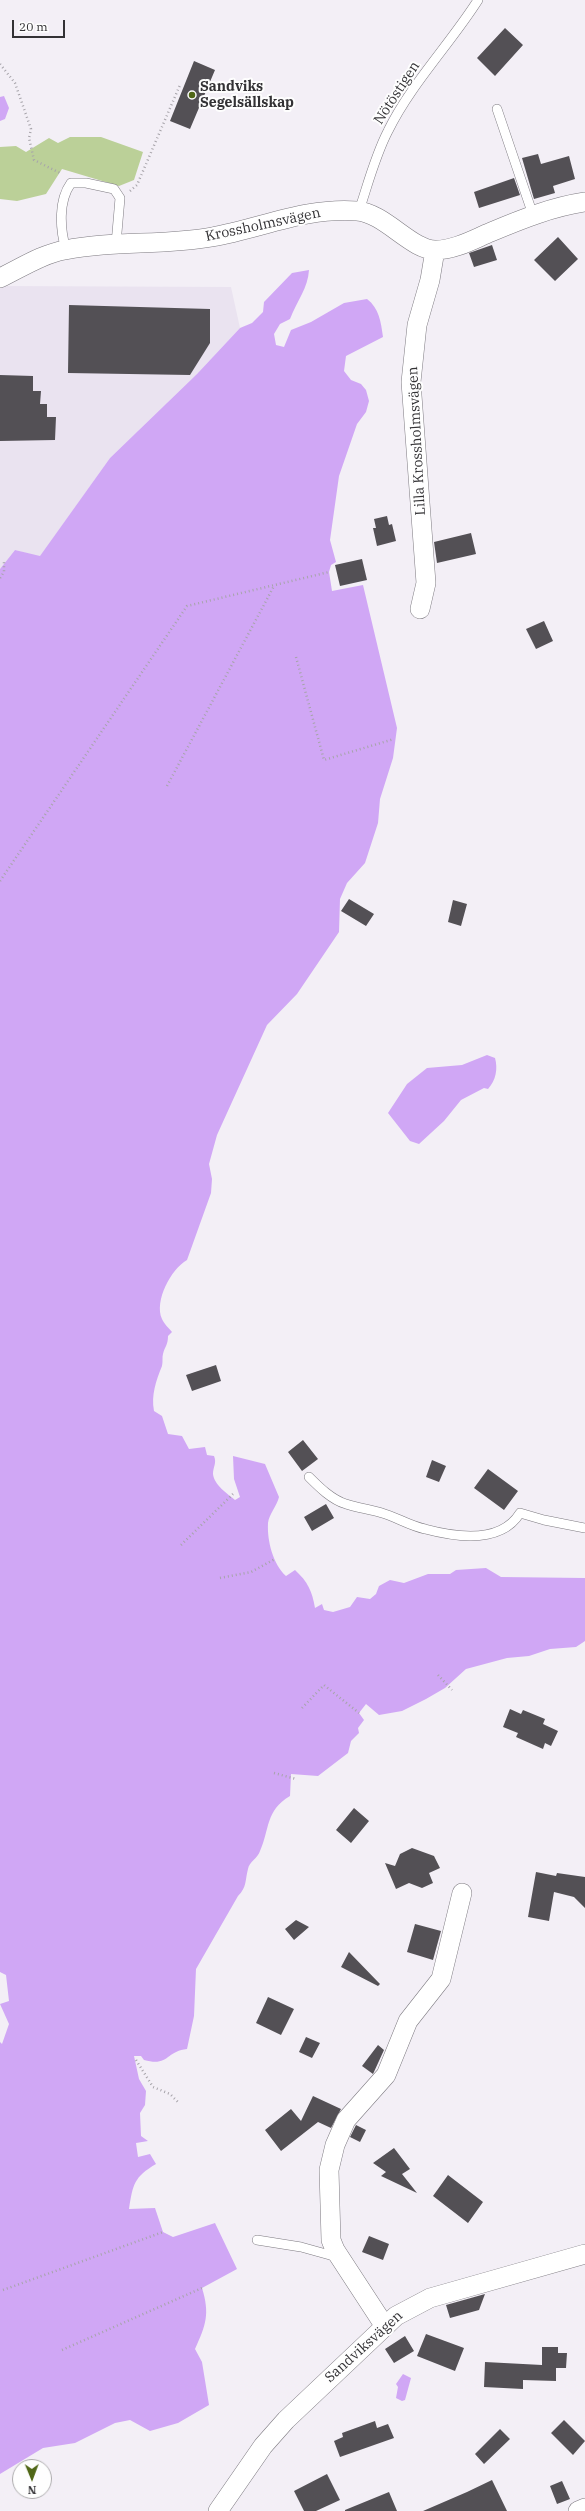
<!DOCTYPE html>
<meta charset="utf-8">
<style>
body{margin:0}
#map{position:relative;width:585px;height:2511px;overflow:hidden;background:#f3eff6;font-family:"IBM Plex Serif",serif}
canvas{display:block}
.north{position:absolute;left:12px;top:2459px;width:40px;height:40px;box-sizing:border-box;background:#fefefe;border:1px solid #adacae;border-radius:50%;rotate:179deg;font-size:11px;font-weight:700;line-height:16px;text-align:center;color:#333235}
.north::after{content:'';display:block;margin:auto;width:14px;height:18px;background:#506717;clip-path:polygon(50% 0,100% 100%,50% 72%,0 100%)}
.scale{position:absolute;left:12px;top:20px;width:53px;height:18px;box-sizing:border-box;border:2px solid #333235;border-top:0;padding-left:5px;font-size:12px;line-height:14px;white-space:nowrap;color:#333235;-webkit-text-stroke:3px #fefefe;paint-order:stroke}
</style>
<div id="map">
<canvas width="585" height="2511"></canvas>
<div class="north">N</div>
<div class="scale">20 m</div>
</div>
<script>
const g = document.querySelector('canvas').getContext('2d');
g.lineJoin = 'round';
function fill(path, color) { g.fillStyle = color; g.fill(path, 'evenodd'); }
function strokePath(path, color, width, dash) { g.strokeStyle = color; g.lineWidth = width; g.lineCap = dash ? 'butt' : 'round'; g.setLineDash(dash || []); g.stroke(path); }
function write(font, color, halo, rows, align = 'center') {
  g.font = font + ' "IBM Plex Serif",serif'; g.lineWidth = 4; g.setLineDash([]); g.textBaseline = 'middle'; g.strokeStyle = halo; g.fillStyle = color; for (const [text, x, y, turn = 0] of rows) {
    g.save(); g.translate(x, y); g.rotate((+turn || 0) * Math.PI / 180); g.textAlign = isNaN(turn) ? turn : align; if (halo) g.strokeText(text, 0, 0); g.fillText(text, 0, 0); g.restore();
  }
}
fill(new Path2D(`
 M 0,286 L 231,287 L 240,328 L 197,374 L 110,458 L 40,557 L 15,550 L 0,569 Z`), '#eae3f0');
fill(new Path2D(`
 M 70,137 L 101,137 L 143,152 L 134,180 L 119,186 L 62,169 L 46,194 L 17,201 L 0,199 L 0,147 L 16,146 L 26,152 L 49,138 L 58,143 Z`), '#bbd098');
fill(new Path2D(`
 M 4,96 L 9,108 L 5,119 L 0,121 L 0,97 Z
 M 309,270 C 308,288 297,301 290,319 L 280,324 L 274,334 L 276,345 L 284,347 L 291,330 L 311,322 L 344,303 L 367,299 C 379,308 381,322 383,337 L 346,356 L 344,371 L 351,380 L 361,384 L 366,390 L 369,401 L 366,412 L 357,424 L 339,476 L 330,540 L 336,562 L 331,565 L 329,572 L 332,591 L 363,585 L 397,728 L 393,758 L 380,799 L 378,823 L 365,863 L 347,883 L 340,899 L 339,932 L 297,994 L 267,1025 L 217,1135 L 209,1164 L 212,1179 L 211,1193 L 187,1260 C 171,1269 154,1301 162,1319 C 164,1324 169,1328 172,1332 L 168,1336 C 168,1345 165,1346 163,1354 C 162,1357 163,1362 162,1366 C 156,1381 151,1395 154,1411 L 162,1416 L 168,1434 L 182,1436 L 189,1449 L 205,1447 L 207,1455 L 214,1456 C 217,1463 213,1467 213,1474 C 214,1485 228,1494 235,1500 L 240,1497 L 234,1479 L 233,1456 L 265,1464 L 279,1497 C 277,1506 269,1514 268,1523 C 267,1541 273,1564 286,1576 L 295,1570 C 308,1582 312,1591 315,1608 L 322,1604 L 324,1610 L 333,1612 L 350,1607 L 357,1597 L 370,1599 L 376,1594 L 379,1586 L 390,1580 L 404,1583 L 428,1574 L 450,1574 L 456,1570 L 486,1568 L 501,1577 L 585,1578 L 585,1641 L 576,1647 L 550,1649 L 529,1656 L 507,1658 L 466,1669 L 445,1688 L 426,1699 L 402,1711 L 379,1715 L 366,1704 L 359,1713 L 364,1720 L 358,1728 L 359,1733 L 351,1741 L 348,1753 L 318,1776 L 291,1774 L 290,1796 C 265,1811 270,1829 260,1851 C 258,1858 249,1862 248,1869 C 245,1880 247,1887 238,1896 L 196,1969 L 194,2016 L 187,2049 C 166,2051 169,2067 144,2060 L 141,2056 L 134,2056 L 139,2079 L 146,2091 L 145,2105 L 140,2113 L 141,2136 L 148,2141 L 136,2143 L 138,2157 L 150,2154 L 156,2164 C 134,2177 133,2184 129,2209 L 155,2208 L 163,2232 L 173,2237 L 215,2223 L 237,2269 L 202,2288 C 210,2314 206,2325 195,2349 L 202,2362 L 209,2405 L 178,2423 L 150,2431 L 130,2420 L 115,2423 L 75,2443 L 43,2448 L 0,2474 L 0,2042 L 2,2044 L 9,2024 L 0,2004 L 9,2001 L 6,1975 L 0,1972 L 0,569 L 15,550 L 40,556 L 110,458 L 197,374 L 240,328 L 252,323 L 263,312 L 264,302 L 292,273 Z
 M 487,1055 L 495,1058 C 498,1069 496,1080 488,1089 L 484,1088 L 461,1100 L 444,1121 L 419,1144 L 410,1141 L 388,1113 L 407,1084 L 427,1068 L 462,1065 Z
 M 403,2374 L 411,2378 L 405,2400 L 402,2401 L 396,2398 L 398,2387 L 396,2384 Z`), '#d0a7f5');
fill(new Path2D(`
 M 505,28 L 523,45 L 495,76 L 477,58 Z
 M 194,61 L 215,70 L 190,129 L 170,121 Z
 M 538,154 L 541,164 L 569,156 L 575,179 L 553,186 L 555,193 L 534,199 L 522,158 Z
 M 514,178 L 520,195 L 479,208 L 474,192 Z
 M 558,237 L 578,259 L 555,281 L 534,260 Z
 M 492,245 L 497,260 L 474,267 L 469,253 Z
 M 69,305 L 210,309 L 210,343 L 190,375 L 68,373 Z
 M 0,375 L 33,376 L 33,391 L 41,391 L 40,404 L 47,404 L 47,417 L 56,417 L 55,440 L 0,441 Z
 M 387,516 L 389,525 L 392,524 L 396,541 L 377,546 L 373,528 L 376,528 L 374,519 Z
 M 471,533 L 476,554 L 437,563 L 434,542 Z
 M 362,559 L 367,580 L 340,586 L 335,565 Z
 M 544,621 L 553,641 L 536,649 L 526,629 Z
 M 349,899 L 374,914 L 366,926 L 341,911 Z
 M 453,900 L 467,904 L 461,926 L 448,922 Z
 M 216,1365 L 221,1381 L 192,1391 L 186,1375 Z
 M 303,1440 L 318,1459 L 302,1471 L 288,1452 Z
 M 432,1460 L 446,1466 L 439,1482 L 426,1477 Z
 M 488,1469 L 518,1491 L 504,1510 L 474,1488 Z
 M 326,1504 L 334,1518 L 312,1531 L 304,1517 Z
 M 510,1709 L 521,1714 L 523,1710 L 545,1719 L 543,1724 L 558,1731 L 551,1746 L 545,1743 L 543,1749 L 516,1737 L 518,1733 L 503,1727 Z
 M 354,1808 L 369,1821 L 351,1843 L 336,1830 Z
 M 412,1848 L 434,1856 L 440,1868 L 429,1873 L 433,1883 L 422,1888 L 409,1883 L 396,1889 L 385,1863 L 395,1866 L 400,1854 Z
 M 536,1872 L 556,1876 L 557,1873 L 585,1877 L 585,1908 L 574,1897 L 554,1892 L 549,1921 L 528,1917 Z
 M 296,1920 L 309,1927 L 294,1940 L 285,1929 Z
 M 415,1924 L 441,1931 L 433,1960 L 407,1952 Z
 M 349,1952 L 380,1984 L 378,1986 L 341,1967 Z
 M 268,1997 L 294,2009 L 281,2035 L 256,2023 Z
 M 306,2037 L 320,2043 L 312,2058 L 299,2052 Z
 M 378,2045 L 384,2050 L 373,2074 L 362,2066 Z
 M 313,2096 L 341,2109 L 331,2128 L 318,2122 L 281,2151 L 265,2130 L 291,2109 L 301,2121 Z
 M 356,2125 L 366,2130 L 360,2142 L 350,2137 Z
 M 394,2148 L 410,2169 L 402,2174 L 417,2193 L 381,2176 L 386,2172 L 373,2163 Z
 M 448,2175 L 483,2202 L 468,2223 L 433,2196 Z
 M 369,2236 L 389,2244 L 383,2260 L 362,2252 Z
 M 485,2294 L 479,2310 L 450,2318 L 446,2305 Z
 M 426,2334 L 464,2348 L 455,2371 L 417,2356 Z
 M 405,2336 L 414,2351 L 394,2363 L 385,2349 Z
 M 542,2347 L 558,2347 L 558,2353 L 567,2353 L 566,2368 L 556,2368 L 556,2381 L 523,2380 L 523,2389 L 484,2387 L 485,2362 L 542,2365 Z
 M 564,2420 L 585,2441 L 573,2455 L 551,2433 Z
 M 375,2421 L 377,2428 L 388,2424 L 394,2438 L 340,2457 L 334,2441 L 343,2437 L 342,2433 Z
 M 500,2429 L 510,2439 L 484,2464 L 475,2454 Z
 M 327,2474 L 340,2500 L 316,2511 L 304,2511 L 294,2491 Z
 M 492,2480 L 507,2511 L 423,2511 L 467,2492 Z
 M 562,2481 L 570,2499 L 557,2504 L 550,2486 Z
 M 389,2492 L 397,2511 L 345,2511 L 345,2510 Z`), '#535055');
const lane = new Path2D(`
 M 497,109 L 533,215
 M 359,211 C 368,184 375,156 388,131 C 411,84 450,44 478,0
 M 66,250 C 60,229 58,201 71,183 L 86,183 L 114,189 L 120,198 L 116,244
 M 309,1477 C 319,1487 332,1500 346,1504 C 357,1508 370,1509 382,1513 C 396,1517 410,1526 425,1529 C 455,1537 501,1544 520,1513 L 544,1520 L 585,1528
 M 257,2240 L 301,2247 L 337,2257`);
const street = new Path2D(`
 M 0,278 C 21,268 42,254 65,250 C 113,240 163,246 212,237 C 262,228 306,207 357,211 C 385,213 412,251 436,250 C 455,250 474,239 491,232 C 522,219 552,207 585,202
 M 420,609 L 426,583 L 411,382 L 417,325 L 430,280 L 435,250
 M 384,2325 L 335,2250 L 331,2240 L 329,2170 L 335,2145 L 346,2120 L 386,2075 L 408,2021 L 441,1979 L 462,1893
 M 218,2511 L 263,2446 L 286,2420 L 396,2316 L 430,2298 L 585,2254
 M 578,2511 L 585,2508`);
strokePath(lane, '#7d7a80', 10);
strokePath(street, '#7d7a80', 20);
strokePath(new Path2D(`
 M 0,64 L 15,83 L 31,129 L 29,138 L 34,160 L 62,174
 M 130,191 L 137,185 L 180,85
 M 0,578 L 4,572 L 4,560
 M 296,657 L 324,760 L 394,739
 M 167,786 L 274,586
 M 0,881 L 187,606 L 329,572
 M 181,1545 L 233,1494
 M 220,1578 L 251,1572 L 275,1559
 M 438,1675 L 452,1690
 M 302,1708 L 324,1685 L 359,1713
 M 274,1773 L 296,1779
 M 136,2060 L 153,2087 L 170,2094 L 179,2103
 M 3,2290 L 163,2232
 M 62,2350 L 202,2288`), '#a7a4aa', 2.5, [1, 3]);
strokePath(lane, '#fff', 9);
strokePath(street, '#fff', 19);
for (const [x, y, r, color] of [
 [192,95,4,"#506717"]
]) { const dot = new Path2D(); dot.arc(x, y, r, 0, 2 * Math.PI); g.fillStyle = color; g.fill(dot); strokePath(dot, '#fefefe', 1.5); }
write('bold 14px', '#333235', '#fefefe', [
 ["Sandviks",200,87],
 ["Segelsällskap",200,103]
], 'left');
write('14px', '#333235', '#fefefe', [
 ["Nötöstigen",397,93,-57],
 ["Krossholmsvägen",263,225,-12],
 ["Lilla Krossholmsvägen",417,441,-93],
 ["Sandviksvägen",364,2347,-42]
]);
</script>
